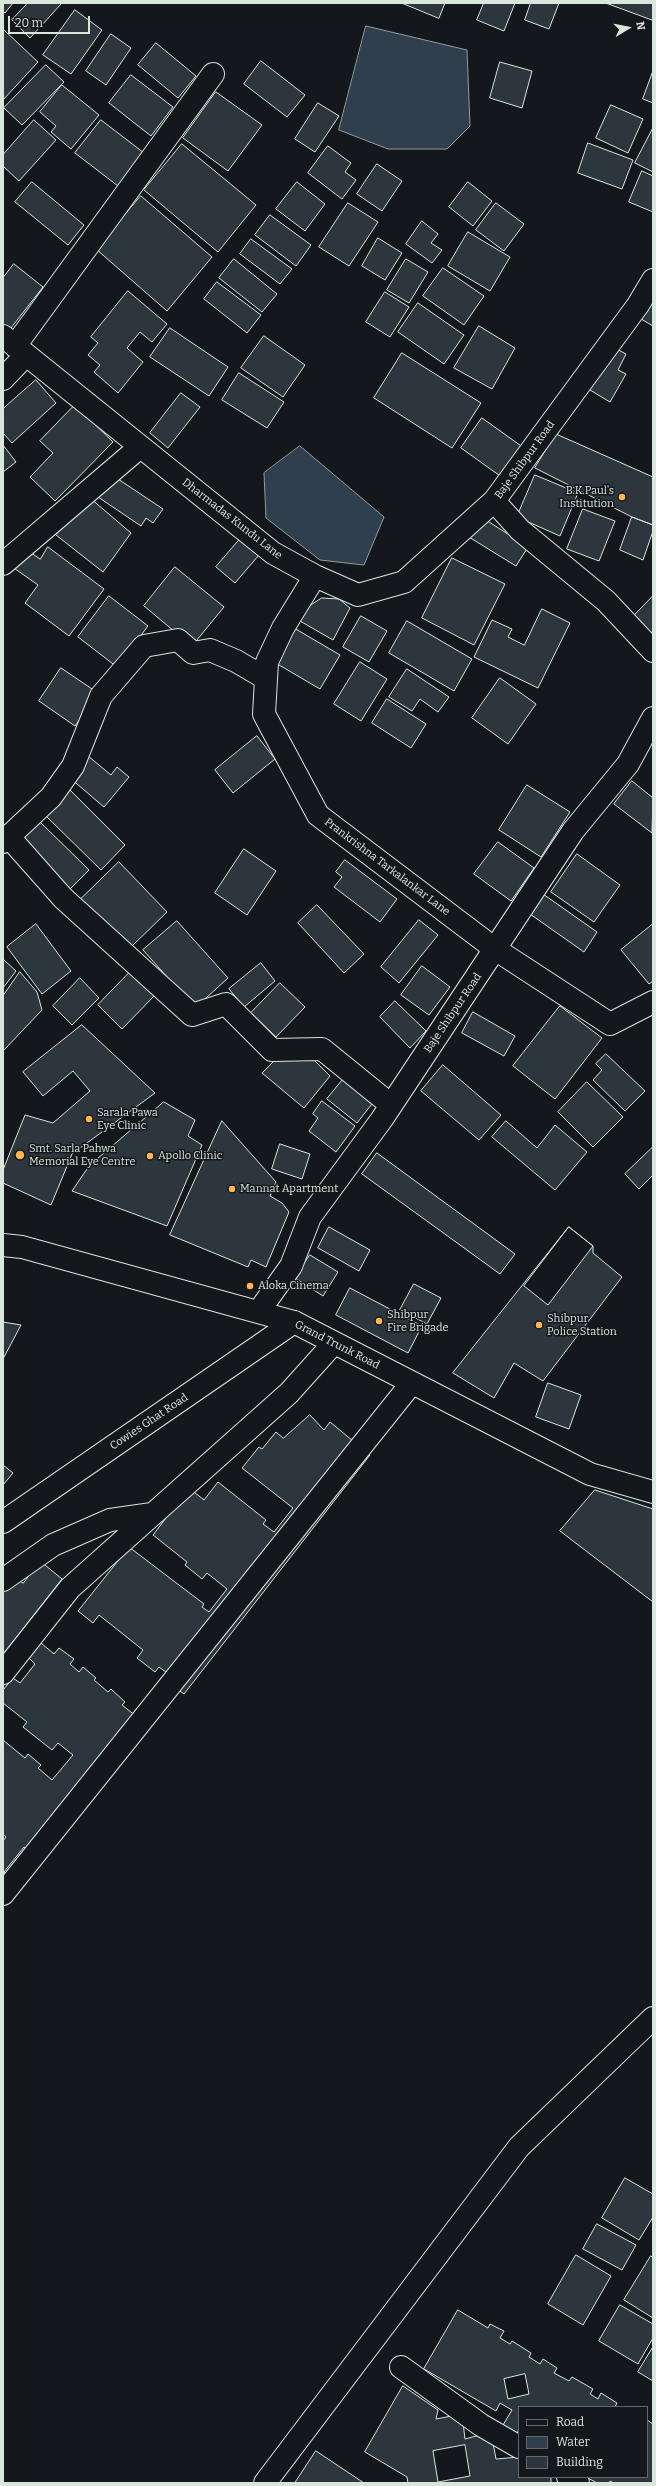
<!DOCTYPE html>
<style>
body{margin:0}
#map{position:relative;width:656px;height:2486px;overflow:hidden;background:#14181c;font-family:Bitter,serif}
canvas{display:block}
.frame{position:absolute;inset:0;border:4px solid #d8e6dc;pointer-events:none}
.legend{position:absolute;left:518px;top:2406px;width:130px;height:72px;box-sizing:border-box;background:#14181c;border:1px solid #626a69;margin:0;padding:5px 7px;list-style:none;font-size:12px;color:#d8e6dc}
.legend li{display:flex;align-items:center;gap:8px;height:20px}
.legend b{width:20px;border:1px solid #626a69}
.north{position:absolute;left:608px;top:8px;width:40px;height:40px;-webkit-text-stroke:3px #14181c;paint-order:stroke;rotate:80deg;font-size:11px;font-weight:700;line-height:16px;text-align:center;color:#d8e6dc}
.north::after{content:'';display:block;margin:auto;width:14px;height:18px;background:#d8e6dc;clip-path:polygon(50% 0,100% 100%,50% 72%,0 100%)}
.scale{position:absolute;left:8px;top:16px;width:82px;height:18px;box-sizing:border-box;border:2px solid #d8e6dc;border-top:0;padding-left:5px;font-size:12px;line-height:14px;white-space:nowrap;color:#d8e6dc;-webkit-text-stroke:3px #14181c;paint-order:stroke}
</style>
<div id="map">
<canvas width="656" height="2486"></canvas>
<div class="frame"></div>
<ul class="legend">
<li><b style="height:5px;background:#14181c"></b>Road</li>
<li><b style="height:11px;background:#2f3f4d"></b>Water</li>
<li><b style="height:11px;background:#2c363c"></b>Building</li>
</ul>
<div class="north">N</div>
<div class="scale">20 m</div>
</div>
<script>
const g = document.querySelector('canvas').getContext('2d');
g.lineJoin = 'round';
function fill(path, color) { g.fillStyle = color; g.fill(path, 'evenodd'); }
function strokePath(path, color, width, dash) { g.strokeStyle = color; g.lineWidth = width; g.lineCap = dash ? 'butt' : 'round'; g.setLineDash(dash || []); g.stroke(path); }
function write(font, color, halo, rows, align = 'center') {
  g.font = font + ' Bitter,serif'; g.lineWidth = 3; g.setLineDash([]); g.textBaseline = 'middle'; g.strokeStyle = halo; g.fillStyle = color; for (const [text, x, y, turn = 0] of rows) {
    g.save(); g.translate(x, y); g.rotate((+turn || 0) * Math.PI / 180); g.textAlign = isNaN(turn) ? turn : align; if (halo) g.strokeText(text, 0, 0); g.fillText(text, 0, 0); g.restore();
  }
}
const water = new Path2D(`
 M 366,26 L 467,50 L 470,126 L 447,149 L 388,149 L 339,130 Z
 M 300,446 L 384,517 L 364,565 L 320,560 L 266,518 L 264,473 Z`);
fill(water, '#2f3f4d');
strokePath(water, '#939e99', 1);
const building = new Path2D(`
 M 3,3 L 13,3 L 5,13 L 3,11 Z
 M 28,3 L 62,3 L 30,38 L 12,20 Z
 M 402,3 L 445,3 L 439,18 Z
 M 484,3 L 515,3 L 504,31 L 477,20 Z
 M 531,3 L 559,3 L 549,29 L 525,20 Z
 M 606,3 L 653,3 L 653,20 Z
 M 75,10 L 102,30 L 71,74 L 43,55 Z
 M 3,29 L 38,62 L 3,100 Z
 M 111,34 L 131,48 L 106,85 L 86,71 Z
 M 156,43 L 196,76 L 178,98 L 138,65 Z
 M 261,61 L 305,95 L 287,117 L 244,84 Z
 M 500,62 L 532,71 L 522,108 L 490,98 Z
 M 46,65 L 64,82 L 22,125 L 4,108 Z
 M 653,71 L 653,103 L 643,99 Z
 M 131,75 L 173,107 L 151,136 L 109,103 Z
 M 62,85 L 99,115 L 71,149 L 51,132 L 56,126 L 40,112 Z
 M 216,92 L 262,125 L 228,171 L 183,138 Z
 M 318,103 L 339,116 L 315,152 L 295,139 Z
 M 611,105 L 643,119 L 628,153 L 596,138 Z
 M 34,120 L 56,140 L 19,181 L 3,166 L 3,155 Z
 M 101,120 L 144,153 L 118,186 L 75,153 Z
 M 653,128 L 653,172 L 635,163 Z
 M 588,143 L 633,160 L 622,189 L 578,173 Z
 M 182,144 L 256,205 L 218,252 L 144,190 Z
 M 328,146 L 351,163 L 345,172 L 356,180 L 342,199 L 308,173 Z
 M 377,164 L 402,181 L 382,211 L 357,194 Z
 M 642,171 L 653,176 L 653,212 L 629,202 Z
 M 32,182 L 84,225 L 68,245 L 15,202 Z
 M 297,182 L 325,204 L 305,231 L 276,209 Z
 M 468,182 L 492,201 L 473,226 L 449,207 Z
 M 141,196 L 212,257 L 167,311 L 96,249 Z
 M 348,203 L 378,222 L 349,266 L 319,247 Z
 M 496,203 L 524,224 L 504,251 L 476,230 Z
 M 270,215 L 311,245 L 296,266 L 255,235 Z
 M 422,221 L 438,234 L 431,243 L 442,250 L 432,263 L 406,244 Z
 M 468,232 L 510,257 L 490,291 L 448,266 Z
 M 378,238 L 402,253 L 385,280 L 362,266 Z
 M 251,239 L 292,269 L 280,284 L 240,254 Z
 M 234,259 L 277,294 L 262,312 L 219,278 Z
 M 406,259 L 428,272 L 409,303 L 387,290 Z
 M 14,264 L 43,287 L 7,333 L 3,330 L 3,278 Z
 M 443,268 L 484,296 L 464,325 L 423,296 Z
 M 217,282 L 261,315 L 247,333 L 204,299 Z
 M 653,287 L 653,326 L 636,316 Z
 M 128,291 L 167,324 L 152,342 L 140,332 L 127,348 L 143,362 L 118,393 L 94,372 L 100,365 L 88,355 L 98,343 L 91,337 Z
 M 385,292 L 409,307 L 390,337 L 366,322 Z
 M 418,303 L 464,335 L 444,364 L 398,332 Z
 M 479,326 L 515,348 L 492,389 L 454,368 Z
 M 170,328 L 228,367 L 209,396 L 150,357 Z
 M 264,336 L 305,365 L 283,397 L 241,368 Z
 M 609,345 L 626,354 L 618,370 L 626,374 L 610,402 L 585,387 Z
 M 402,353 L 481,403 L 452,448 L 374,398 Z
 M 239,373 L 284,402 L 267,428 L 222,400 Z
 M 36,380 L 56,403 L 12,443 L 3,433 L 3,409 Z
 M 181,393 L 200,407 L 168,448 L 150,433 Z
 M 75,405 L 113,442 L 55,501 L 30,477 L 53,453 L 40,441 Z
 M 482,418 L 524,448 L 503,478 L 461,448 Z
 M 556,434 L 653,477 L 653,525 L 632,517 L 535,468 Z
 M 3,445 L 16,462 L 3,472 Z
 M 112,475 L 163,509 L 153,523 L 146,518 L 141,526 L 98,497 Z
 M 535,475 L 578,493 L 560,536 L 517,517 Z
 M 90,498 L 131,533 L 103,572 L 56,535 Z
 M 583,509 L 615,521 L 599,561 L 567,549 Z
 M 632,517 L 653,525 L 653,531 L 643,560 L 620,550 Z
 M 486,520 L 528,547 L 516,566 L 464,534 Z
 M 241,538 L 259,555 L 235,583 L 216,567 Z
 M 48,547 L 104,589 L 69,636 L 25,603 L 38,585 L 14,568 L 27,550 L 40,559 Z
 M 452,558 L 505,584 L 474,645 L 422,618 Z
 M 175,567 L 224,607 L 192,646 L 144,606 Z
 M 109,596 L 148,626 L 117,667 L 78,637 Z
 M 653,596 L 653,640 L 631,619 Z
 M 322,598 L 339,599 L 350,608 L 333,640 L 300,621 L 308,607 Z
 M 542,609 L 570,623 L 538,688 L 474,657 L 492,620 L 512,629 L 508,637 L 524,645 Z
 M 361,616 L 387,631 L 369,662 L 343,647 Z
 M 407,621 L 472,659 L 454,691 L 389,653 Z
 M 294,628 L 340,655 L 320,689 L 274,662 Z
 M 360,662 L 387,679 L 361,721 L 334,704 Z
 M 61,668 L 98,693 L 75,726 L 39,701 Z
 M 407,669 L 449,697 L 438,712 L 420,699 L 412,711 L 389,697 Z
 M 500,678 L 536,704 L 508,744 L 472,718 Z
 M 387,699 L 426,724 L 411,748 L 372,723 Z
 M 257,736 L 275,759 L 233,793 L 215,770 Z
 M 88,756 L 111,775 L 117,767 L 129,777 L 104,807 L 70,778 Z
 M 632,781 L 653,798 L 652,833 L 614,804 Z
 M 527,785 L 570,812 L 541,857 L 499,830 Z
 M 70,790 L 125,845 L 101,870 L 46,816 Z
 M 36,818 L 89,870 L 68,891 L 16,838 Z
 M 498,842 L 534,868 L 511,901 L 474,874 Z
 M 244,849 L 276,871 L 247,915 L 215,893 Z
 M 577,854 L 620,885 L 594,922 L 551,892 Z
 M 345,860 L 397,899 L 380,922 L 334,887 L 342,877 L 336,872 Z
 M 119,862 L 167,912 L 129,949 L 81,899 Z
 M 543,894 L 597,932 L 584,952 L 530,914 Z
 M 317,905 L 364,954 L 344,973 L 298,923 Z
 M 419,920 L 438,935 L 399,983 L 381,967 Z
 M 177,921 L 228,978 L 195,1008 L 143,950 Z
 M 36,924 L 71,971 L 42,994 L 7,947 Z
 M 653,924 L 653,981 L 649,984 L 621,950 Z
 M 3,959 L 16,971 L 3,988 Z
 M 261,963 L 275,981 L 244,1007 L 229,989 Z
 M 422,966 L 450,987 L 429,1015 L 401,995 Z
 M 132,970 L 156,994 L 122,1029 L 98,1005 Z
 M 20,972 L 37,992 L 42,1010 L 3,1051 L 3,996 Z
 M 80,978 L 99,998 L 72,1025 L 53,1006 Z
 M 280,983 L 305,1007 L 276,1037 L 251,1013 Z
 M 395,1001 L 426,1031 L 410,1048 L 380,1017 Z
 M 560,1006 L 602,1038 L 555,1099 L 513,1066 Z
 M 473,1012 L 515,1036 L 504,1056 L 462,1033 Z
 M 82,1025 L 155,1093 L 72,1154 L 51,1205 L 3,1183 L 3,1170 L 25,1115 L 53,1123 L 90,1091 L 73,1071 L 43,1096 L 23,1072 Z
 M 606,1054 L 645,1091 L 625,1111 L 593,1080 L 602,1070 L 596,1064 Z
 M 309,1055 L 330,1076 L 304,1108 L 262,1073 L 278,1057 Z
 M 443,1065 L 501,1115 L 479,1140 L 421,1091 Z
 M 345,1077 L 375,1100 L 357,1123 L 327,1099 Z
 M 587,1082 L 623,1117 L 593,1147 L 558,1112 Z
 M 322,1101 L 355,1126 L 336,1152 L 309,1131 L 318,1118 L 313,1114 Z
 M 164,1102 L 195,1120 L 188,1136 L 202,1145 L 167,1226 L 72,1191 L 89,1166 Z
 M 222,1121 L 276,1182 L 270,1196 L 282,1203 L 289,1212 L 266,1267 L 251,1260 L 248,1267 L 170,1235 Z
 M 506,1121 L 537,1148 L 555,1125 L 587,1152 L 555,1190 L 492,1137 Z
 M 280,1144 L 310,1154 L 302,1179 L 272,1169 Z
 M 653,1147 L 653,1175 L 639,1189 L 625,1174 Z
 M 377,1153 L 515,1254 L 500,1274 L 362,1174 Z
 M 329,1227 L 370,1250 L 359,1271 L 318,1248 Z
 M 569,1227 L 593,1246 L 548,1305 L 524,1286 Z
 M 569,1227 L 593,1246 L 593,1253 L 622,1277 L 543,1381 L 514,1363 L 494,1398 L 453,1373 Z
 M 310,1255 L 338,1272 L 323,1296 L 295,1278 Z
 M 414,1284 L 441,1298 L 427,1324 L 400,1310 Z
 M 350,1288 L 422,1326 L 408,1353 L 336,1315 Z
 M 3,1322 L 21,1325 L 3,1359 Z
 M 548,1383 L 581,1395 L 569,1429 L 536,1417 Z
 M 310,1415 L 324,1430 L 330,1422 L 370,1455 L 184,1694 L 168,1682 L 173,1677 L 159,1667 L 155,1672 L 137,1658 L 143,1650 L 99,1615 L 93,1623 L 78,1611 L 129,1547 L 204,1604 L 202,1607 L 209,1612 L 227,1589 L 207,1573 L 202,1579 L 185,1565 L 187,1562 L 153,1535 L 189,1488 L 204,1500 L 218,1482 L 266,1520 L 263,1524 L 274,1532 L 293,1508 L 242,1468 L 259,1447 L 262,1449 L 276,1432 L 283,1438 Z
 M 3,1465 L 13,1473 L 3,1485 Z
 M 595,1490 L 653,1509 L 653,1602 L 560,1531 Z
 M 40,1561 L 62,1579 L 3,1654 L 3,1592 L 15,1578 L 23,1583 Z
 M 41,1643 L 54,1654 L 59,1648 L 74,1659 L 70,1664 L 79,1672 L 83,1667 L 96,1678 L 94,1680 L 108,1692 L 111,1689 L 125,1702 L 122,1705 L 146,1724 L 40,1860 L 24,1847 L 4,1872 L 19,1884 L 3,1905 L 3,1841 L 6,1837 L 3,1834 L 3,1740 L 25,1758 L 28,1754 L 41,1765 L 38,1768 L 52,1780 L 73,1755 L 58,1743 L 52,1750 L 23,1727 L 27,1722 L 3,1703 L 3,1690 L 13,1678 L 20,1683 L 35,1664 L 29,1658 Z
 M 625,2178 L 653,2194 L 653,2217 L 639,2240 L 602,2218 Z
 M 597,2224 L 636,2245 L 622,2270 L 583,2249 Z
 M 576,2255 L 611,2276 L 583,2325 L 548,2304 Z
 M 651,2256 L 653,2258 L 653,2318 L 624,2300 Z
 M 620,2305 L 653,2324 L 653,2338 L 638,2364 L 599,2341 Z
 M 458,2310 L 488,2328 L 490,2324 L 504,2331 L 500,2338 L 510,2344 L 512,2341 L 531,2353 L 529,2357 L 540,2364 L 543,2359 L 557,2368 L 554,2373 L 569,2381 L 572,2377 L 593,2389 L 590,2394 L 598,2399 L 601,2393 L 617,2403 L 615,2407 L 519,2407 L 519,2429 L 517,2434 L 503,2425 L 512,2410 L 500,2403 L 496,2411 L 424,2369 ZM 525,2374 L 529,2394 L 508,2399 L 504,2379 Z
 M 653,2347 L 653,2381 L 638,2372 Z
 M 403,2386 L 438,2410 L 436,2419 L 462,2414 L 465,2439 L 491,2432 L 496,2459 L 519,2457 L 519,2477 L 551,2477 L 551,2483 L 408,2483 L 407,2477 L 365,2452 ZM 465,2445 L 470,2476 L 438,2482 L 433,2451 Z
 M 647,2420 L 653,2424 L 653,2483 L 614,2483 L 610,2481 L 609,2483 L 597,2483 L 586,2477 L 647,2477 Z
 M 316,2451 L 364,2483 L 295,2483 Z`);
fill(building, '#2c363c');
strokePath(building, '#d8e6dc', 1);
const minor = new Path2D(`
 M 653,280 L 638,305 L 494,501 L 520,530 L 606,601 L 653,651
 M 3,336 L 273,553 L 315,576 L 358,595 L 404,582 L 494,501
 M 15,346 L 213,74
 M 3,379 L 26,355
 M 3,564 L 140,447
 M 315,576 L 283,628 L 267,662 L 264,714 L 318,815 L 495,949 L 610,1024 L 653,1002
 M 9,837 L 63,898 L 192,1015 L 226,1004 L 272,1050 L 322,1049 L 391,1105
 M 3,842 L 51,797 L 73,766 L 101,696 L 144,646 L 178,640 L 193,653 L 210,650 L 236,661 L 265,678
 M 259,1311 L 291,1266 L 310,1217 L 382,1119 L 573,831 L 628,764 L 653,718
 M 3,1522 L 294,1322
 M 3,1580 L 53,1545 L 110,1520 L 152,1514
 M 3,1673 L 70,1588 L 289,1393 L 333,1344
 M 3,1894 L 411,1384
 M 401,2367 L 481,2425 L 519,2447
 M 568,2477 L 578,2483
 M 265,2483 L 519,2147 L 653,2018`);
const major = new Path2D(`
 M 3,1245 L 22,1247 L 294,1322 L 590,1474 L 653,1492`);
strokePath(minor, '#d8e6dc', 24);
strokePath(major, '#d8e6dc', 24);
strokePath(minor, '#14181c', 22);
strokePath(major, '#14181c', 22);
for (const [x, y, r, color] of [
 [622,497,4,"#ffb74d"],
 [89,1119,4,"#ffb74d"],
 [20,1155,5,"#ffb74d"],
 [150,1156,4,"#ffb74d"],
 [232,1189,4,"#ffb74d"],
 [250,1286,4,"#ffb74d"],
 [379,1321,4,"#ffb74d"],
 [539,1325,4,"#ffb74d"]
]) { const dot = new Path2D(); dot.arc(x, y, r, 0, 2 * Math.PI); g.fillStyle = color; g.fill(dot); strokePath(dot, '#14181c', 1.5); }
write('11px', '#d8e6dc', '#14181c', [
 ["Baje Shibpur Road",525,460,-54],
 ["Dharmadas Kundu Lane",232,519,38],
 ["Prankrishna Tarkalankar Lane",387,867,37],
 ["Baje Shibpur Road",453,1013,-56],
 ["Grand Trunk Road",337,1345,27],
 ["Cowies Ghat Road",149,1422,-34]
]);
write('11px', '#d8e6dc', '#14181c', [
 ["B.K.Paul's",614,491,"right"],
 ["Institution",614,504,"right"],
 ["Sarala Pawa",97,1113],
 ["Eye Clinic",97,1126],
 ["Smt. Sarla Pahwa",29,1149],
 ["Memorial Eye Centre",29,1162],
 ["Apollo Clinic",158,1156],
 ["Mannat Apartment",240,1189],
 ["Aloka Cinema",258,1286],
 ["Shibpur",387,1315],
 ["Fire Brigade",387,1328],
 ["Shibpur",547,1319],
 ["Police Station",547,1332]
], 'left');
</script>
